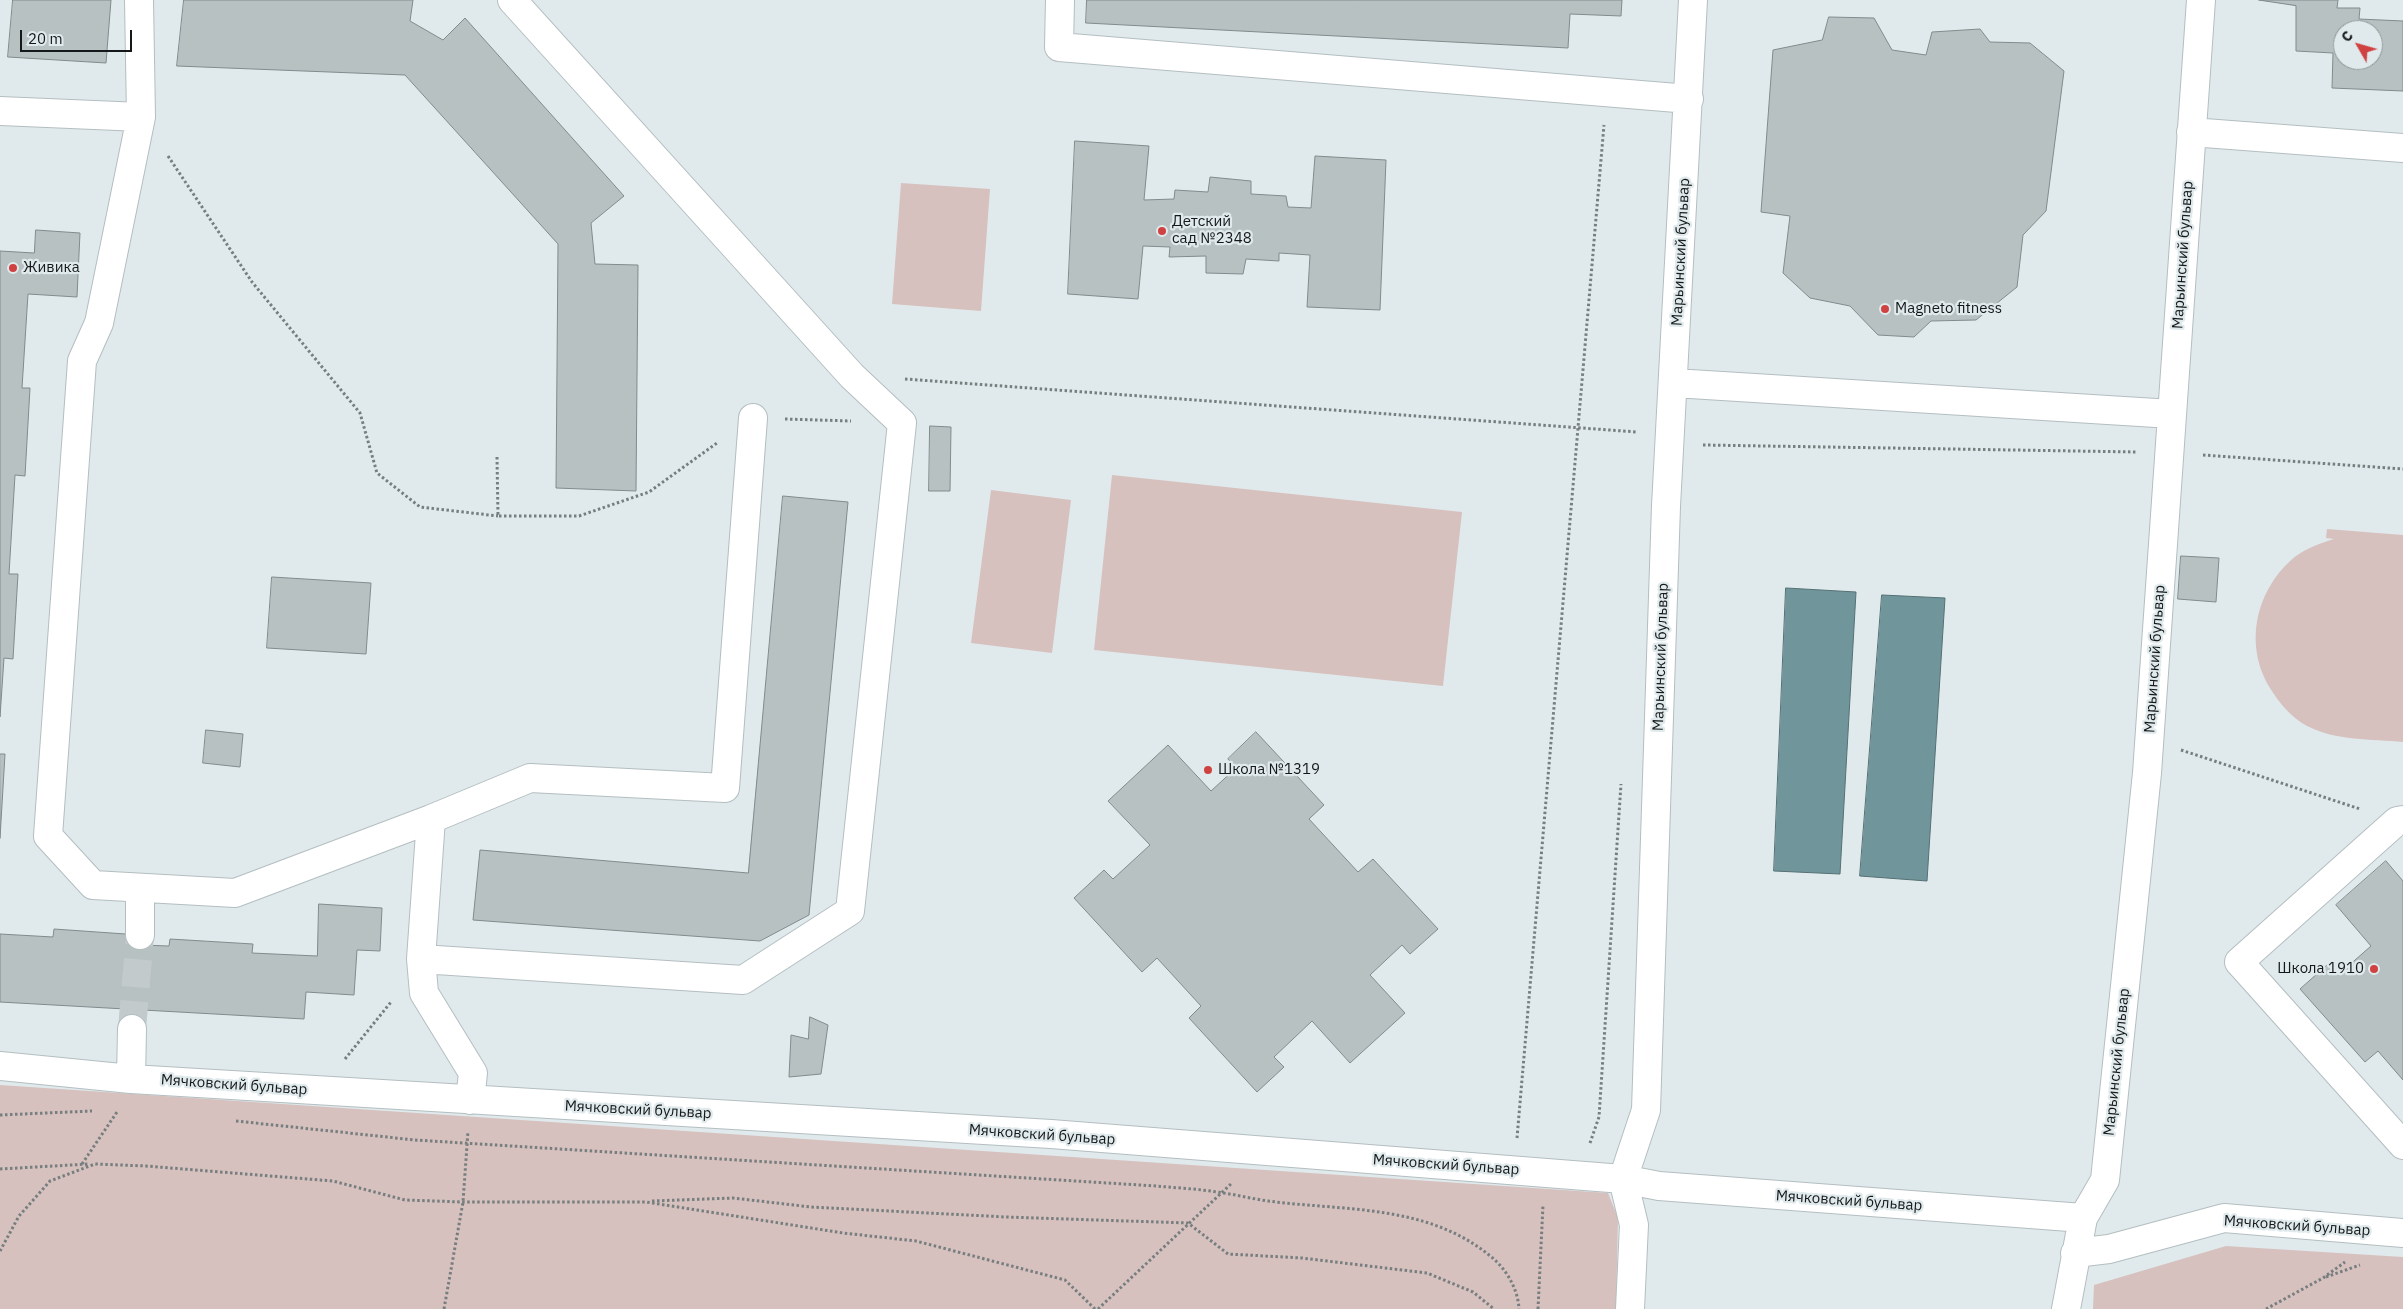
<!DOCTYPE html>
<meta charset="utf-8">
<style>
body{margin:0}
#map{position:relative;width:2403px;height:1309px;overflow:hidden;background:#e0eaec;font-family:"IBM Plex Sans",sans-serif}
canvas{display:block}
.north{position:absolute;left:2333px;top:20px;width:50px;height:50px;box-sizing:border-box;background:#e0eaec;border:1px solid #8f9698;border-radius:50%;rotate:308deg;font-size:14px;font-weight:700;line-height:20px;text-align:center;color:#151819}
.north::after{content:'';display:block;margin:auto;width:18px;height:22px;background:#d04141;clip-path:polygon(50% 0,100% 100%,50% 72%,0 100%)}
.scale{position:absolute;left:20px;top:30px;width:112px;height:22px;box-sizing:border-box;border:2px solid #151819;border-top:0;padding-left:6px;font-size:15px;line-height:18px;white-space:nowrap;color:#151819;-webkit-text-stroke:4px #e0eaec;paint-order:stroke}
</style>
<div id="map">
<canvas width="2403" height="1309"></canvas>
<div class="north">С</div>
<div class="scale">20 m</div>
</div>
<script>
const g = document.querySelector('canvas').getContext('2d');
g.lineJoin = 'round';
function fill(path, color) { g.fillStyle = color; g.fill(path, 'evenodd'); }
function strokePath(path, color, width, dash) { g.strokeStyle = color; g.lineWidth = width; g.lineCap = dash ? 'butt' : 'round'; g.setLineDash(dash || []); g.stroke(path); }
function write(font, color, halo, rows, align = 'center') {
  g.font = font + ' "IBM Plex Sans",sans-serif'; g.lineWidth = 4.5; g.setLineDash([]); g.textBaseline = 'middle'; g.strokeStyle = halo; g.fillStyle = color; for (const [text, x, y, turn = 0] of rows) {
    g.save(); g.translate(x, y); g.rotate((+turn || 0) * Math.PI / 180); g.textAlign = isNaN(turn) ? turn : align; if (halo) g.strokeText(text, 0, 0); g.fillText(text, 0, 0); g.restore();
  }
}
fill(new Path2D(`
 M 901,183 L 990,189 L 981,311 L 892,304 Z
 M 1112,475 L 1462,512 L 1443,686 L 1094,650 Z
 M 991,490 L 1071,500 L 1052,653 L 971,643 Z
 M 2327,529 L 2403,535 L 2403,742 C 2371,739 2336,741 2307,726 C 2291,717 2279,703 2270,688 C 2243,644 2256,588 2296,556 C 2307,548 2321,543 2334,539 L 2326,538 Z
 M 0,1085 L 1608,1193 L 1618,1218 L 1616,1309 L 0,1309 Z
 M 2226,1246 L 2403,1257 L 2403,1309 L 2093,1309 L 2094,1285 Z`), '#d7c1be');
const water = new Path2D(`
 M 1786,588 L 1856,592 L 1840,874 L 1774,871 Z
 M 1882,595 L 1945,598 L 1927,881 L 1860,876 Z`);
fill(water, '#70969b');
strokePath(water, '#557074', 1);
const building = new Path2D(`
 M 13,0 L 111,0 L 106,63 L 8,57 Z
 M 184,0 L 413,0 L 410,21 L 443,40 L 465,18 L 624,196 L 591,223 L 595,264 L 638,265 L 636,491 L 556,488 L 558,244 L 405,75 L 177,66 Z
 M 1087,0 L 1622,0 L 1621,16 L 1570,14 L 1568,48 L 1086,23 Z
 M 2259,0 L 2338,0 L 2337,8 L 2360,8 L 2359,19 L 2403,21 L 2403,91 L 2332,88 L 2333,53 L 2296,51 L 2296,6 ZM 2343,30 L 2373,30 L 2373,60 L 2343,60 Z
 M 1829,17 L 1874,18 L 1892,50 L 1926,55 L 1932,32 L 1980,29 L 1990,42 L 2030,43 L 2064,71 L 2046,211 L 2023,235 L 2017,287 L 1976,320 L 1931,321 L 1914,337 L 1878,335 L 1850,306 L 1810,298 L 1783,273 L 1790,216 L 1761,212 L 1773,50 L 1822,40 Z
 M 1075,141 L 1149,146 L 1144,200 L 1174,199 L 1175,190 L 1208,192 L 1210,177 L 1251,181 L 1251,194 L 1286,196 L 1288,207 L 1311,208 L 1315,156 L 1386,160 L 1380,310 L 1307,307 L 1310,255 L 1279,253 L 1279,261 L 1246,259 L 1243,274 L 1206,273 L 1206,256 L 1169,257 L 1170,247 L 1143,246 L 1138,299 L 1068,294 Z
 M 36,230 L 80,233 L 77,297 L 28,294 L 22,388 L 30,388 L 25,476 L 15,475 L 9,574 L 18,574 L 13,659 L 4,658 L 0,717 L 0,251 L 34,253 Z
 M 930,426 L 951,427 L 950,491 L 929,491 Z
 M 783,496 L 848,502 L 809,915 L 760,941 L 473,920 L 480,850 L 748,873 Z
 M 2181,556 L 2219,558 L 2216,602 L 2178,599 Z
 M 272,577 L 371,583 L 366,654 L 267,648 Z
 M 206,730 L 243,734 L 240,767 L 203,763 Z
 M 1256,732 L 1324,805 L 1309,819 L 1358,872 L 1373,859 L 1438,929 L 1410,954 L 1402,945 L 1370,975 L 1405,1013 L 1350,1063 L 1312,1021 L 1274,1057 L 1284,1067 L 1257,1092 L 1189,1018 L 1201,1006 L 1157,958 L 1142,972 L 1074,898 L 1104,870 L 1113,879 L 1150,845 L 1108,801 L 1168,745 L 1211,791 L 1236,768 L 1228,759 Z
 M 0,754 L 5,754 L 0,838 Z
 M 2386,861 L 2403,881 L 2403,1080 L 2378,1051 L 2365,1062 L 2300,989 L 2328,964 L 2338,975 L 2371,946 L 2336,905 Z
 M 319,904 L 382,908 L 380,951 L 357,950 L 354,995 L 306,992 L 304,1019 L 0,1002 L 0,934 L 53,937 L 54,929 L 140,935 L 140,945 L 169,946 L 170,939 L 253,944 L 252,953 L 317,956 Z
 M 810,1017 L 828,1025 L 821,1074 L 789,1077 L 791,1035 L 808,1039 Z`);
fill(building, '#b7c1c2');
strokePath(building, '#818a8c', 1);
strokePath(new Path2D(`
 M 132,1029 L 140,935`), '#c2cacc', 28, [28, 14]);
const minor = new Path2D(`
 M 139,0 L 141,117 L 99,323 L 82,361 L 48,836 L 93,885 L 235,893 L 431,819 L 421,959 L 424,993 L 473,1073 L 470,1100
 M 1060,0 L 1059,47 L 1689,99
 M 0,111 L 141,117
 M 2191,132 L 2403,148
 M 1674,383 L 2172,414
 M 431,819 L 530,778 L 725,788 L 753,418
 M 2403,820 L 2397,821 L 2239,962 L 2403,1145
 M 140,935 L 140,889
 M 421,959 L 743,980 L 850,911 L 902,423 L 852,376 L 512,0
 M 0,1066 L 131,1079 L 1051,1134 L 1623,1179 L 1659,1186 L 2083,1218
 M 131,1079 L 132,1029
 M 2075,1253 L 2109,1249 L 2224,1218 L 2403,1233
 M 1630,1309 L 1634,1225 L 1623,1179 L 1646,1110 L 1666,506 L 1693,0
 M 2066,1309 L 2083,1218 L 2105,1180 L 2147,773 L 2201,0`);
strokePath(minor, '#b4bec0', 30);
strokePath(new Path2D(`
 M 168,156 L 252,282 L 360,413 L 377,473 L 420,507 L 498,516
 M 905,379 L 1637,432
 M 785,419 L 851,421
 M 1703,445 L 2137,452
 M 2203,455 L 2403,469
 M 497,457 L 498,516 L 579,516 L 649,492 L 717,443
 M 2181,750 L 2360,809
 M 345,1059 L 391,1002
 M 0,1115 L 92,1111
 M 236,1121 L 415,1140 L 1156,1186 C 1178,1188 1201,1189 1223,1193 C 1238,1195 1253,1199 1268,1201 C 1344,1211 1426,1204 1489,1255 C 1505,1267 1518,1288 1519,1309
 M 1517,1138 L 1604,125
 M 1590,1143 L 1599,1117 L 1621,784
 M 82,1164 L 117,1112
 M 0,1169 L 89,1164
 M 652,1201 L 733,1198 L 811,1207 L 1006,1217 L 1188,1223 L 1228,1254 L 1302,1258 L 1427,1273 L 1473,1292 L 1494,1309
 M 0,1251 L 19,1216 L 50,1181 L 95,1164 L 146,1166 L 333,1181 L 405,1200 L 463,1202 L 646,1202 L 843,1233 L 916,1241 L 1065,1280 L 1095,1309
 M 2326,1277 L 2360,1265
 M 444,1309 L 463,1202 L 468,1131
 M 1098,1309 L 1232,1183
 M 1538,1309 L 1543,1205
 M 2266,1309 L 2323,1278 L 2345,1262`), '#777e7f', 3, [2.5, 2.5]);
strokePath(minor, '#fff', 28);
for (const [x, y, r, color] of [
 [1162,231,5,"#d04141"],
 [13,268,5,"#d04141"],
 [1885,309,5,"#d04141"],
 [1208,770,5,"#d04141"],
 [2374,969,5,"#d04141"]
]) { const dot = new Path2D(); dot.arc(x, y, r, 0, 2 * Math.PI); g.fillStyle = color; g.fill(dot); strokePath(dot, '#e0eaec', 2); }
write('15px', '#151819', '#e0eaec', [
 ["Детский",1172,222],
 ["сад №2348",1172,239],
 ["Живика",23,268],
 ["Magneto fitness",1895,309],
 ["Школа №1319",1218,770],
 ["Школа 1910",2364,969,"right"]
], 'left');
write('15px', '#151819', '#e0eaec', [
 ["Марьинский бульвар",1681,252,-87],
 ["Марьинский бульвар",2183,255,-86],
 ["Марьинский бульвар",1661,657,-88],
 ["Марьинский бульвар",2155,659,-86],
 ["Марьинский бульвар",2117,1062,-84],
 ["Мячковский бульвар",234,1085,4],
 ["Мячковский бульвар",638,1110,3],
 ["Мячковский бульвар",1042,1135,4],
 ["Мячковский бульвар",1446,1165,4],
 ["Мячковский бульвар",1849,1201,4],
 ["Мячковский бульвар",2297,1226,4]
]);
</script>
